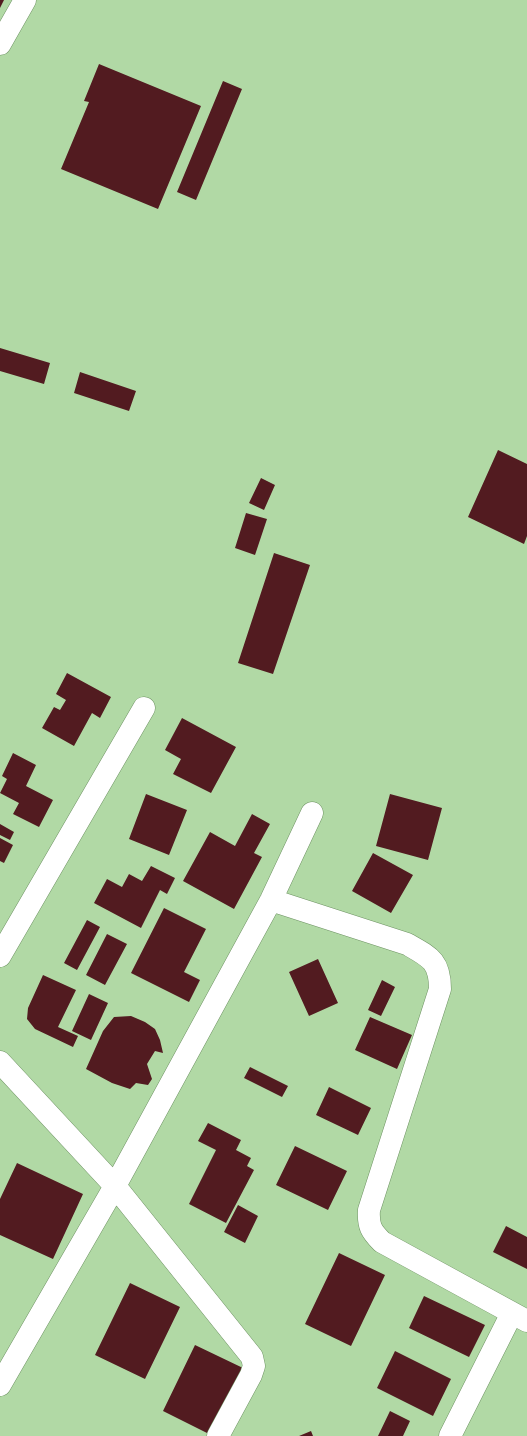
<!DOCTYPE html>
<style>
body{margin:0}
canvas{display:block;background:#b1d9a5}
</style>
<canvas width="527" height="1436"></canvas>
<script>
const g = document.querySelector('canvas').getContext('2d');
g.lineJoin = 'round';
function fill(path, color) { g.fillStyle = color; g.fill(path, 'evenodd'); }
function strokePath(path, color, width, dash) { g.strokeStyle = color; g.lineWidth = width; g.lineCap = dash ? 'butt' : 'round'; g.setLineDash(dash || []); g.stroke(path); }
fill(new Path2D(`
 M 0,0 L 4,0 L 0,8 Z
 M 99,64 L 201,106 L 158,209 L 61,169 L 89,102 L 84,101 Z
 M 223,81 L 242,89 L 196,200 L 177,192 Z
 M 0,348 L 50,363 L 44,384 L 0,371 Z
 M 80,372 L 136,391 L 129,411 L 74,393 Z
 M 498,450 L 527,464 L 527,536 L 524,544 L 468,517 Z
 M 261,478 L 275,485 L 264,510 L 249,503 Z
 M 246,513 L 267,519 L 255,555 L 235,548 Z
 M 274,553 L 310,565 L 273,674 L 238,663 Z
 M 67,673 L 111,697 L 100,718 L 92,713 L 74,746 L 42,728 L 54,707 L 60,710 L 66,700 L 56,694 Z
 M 182,718 L 236,747 L 211,793 L 173,774 L 181,759 L 165,750 Z
 M 13,753 L 36,765 L 26,786 L 53,800 L 39,827 L 13,814 L 19,803 L 0,793 L 7,779 L 2,776 Z
 M 146,794 L 187,810 L 169,855 L 129,839 Z
 M 390,794 L 442,808 L 428,860 L 376,846 Z
 M 252,814 L 270,824 L 254,853 L 262,857 L 234,909 L 183,881 L 210,832 L 235,846 Z
 M 0,824 L 14,832 L 10,840 L 0,835 Z
 M 0,838 L 13,845 L 4,863 L 0,861 Z
 M 373,853 L 413,875 L 391,913 L 352,891 Z
 M 151,866 L 175,878 L 167,894 L 160,890 L 141,928 L 94,903 L 107,879 L 122,887 L 129,874 L 142,881 Z
 M 164,908 L 206,929 L 184,972 L 200,980 L 189,1002 L 131,973 Z
 M 87,920 L 100,927 L 77,970 L 64,963 Z
 M 107,934 L 127,944 L 105,985 L 86,975 Z
 M 318,959 L 338,1003 L 309,1016 L 289,972 Z
 M 43,975 L 76,990 L 58,1027 L 78,1036 L 73,1047 L 35,1029 L 27,1019 L 28,1008 Z
 M 382,980 L 395,987 L 381,1016 L 368,1010 Z
 M 89,994 L 108,1003 L 91,1040 L 72,1031 Z
 M 131,1016 L 145,1022 L 155,1029 L 160,1040 L 163,1053 L 155,1051 L 147,1064 L 152,1079 L 148,1085 L 136,1083 L 130,1089 L 112,1083 L 86,1069 L 103,1031 L 114,1017 Z
 M 370,1017 L 412,1035 L 397,1069 L 355,1050 Z
 M 250,1067 L 288,1086 L 282,1097 L 244,1078 Z
 M 329,1087 L 371,1108 L 358,1135 L 316,1115 Z
 M 208,1123 L 241,1140 L 236,1150 L 251,1158 L 247,1166 L 254,1170 L 226,1223 L 189,1204 L 216,1150 L 198,1141 Z
 M 295,1146 L 347,1171 L 328,1210 L 276,1185 Z
 M 17,1163 L 83,1194 L 53,1259 L 0,1235 L 0,1199 Z
 M 238,1205 L 258,1216 L 245,1243 L 224,1232 Z
 M 506,1226 L 527,1237 L 527,1269 L 493,1252 Z
 M 339,1253 L 385,1275 L 351,1346 L 305,1324 Z
 M 130,1283 L 180,1307 L 145,1379 L 95,1355 Z
 M 424,1296 L 485,1325 L 469,1357 L 409,1328 Z
 M 195,1345 L 243,1368 L 211,1435 L 163,1411 Z
 M 395,1351 L 451,1379 L 433,1416 L 377,1388 Z
 M 390,1411 L 410,1421 L 403,1436 L 378,1436 Z
 M 311,1431 L 313,1436 L 299,1436 Z`), '#521b20');
const minor = new Path2D(`
 M 0,44 L 25,0
 M 271,900 L 407,944 C 430,957 440,961 440,989 L 369,1210 C 368,1226 371,1231 382,1242 L 527,1321
 M 0,956 L 144,708
 M 0,1062 L 115,1186 L 252,1357 L 254,1366 L 251,1375 L 218,1436
 M 0,1385 L 115,1186 L 271,900 L 312,813
 M 450,1436 L 512,1313`);
strokePath(minor, '#6e9363', 23);
strokePath(minor, '#fff', 22);
</script>
